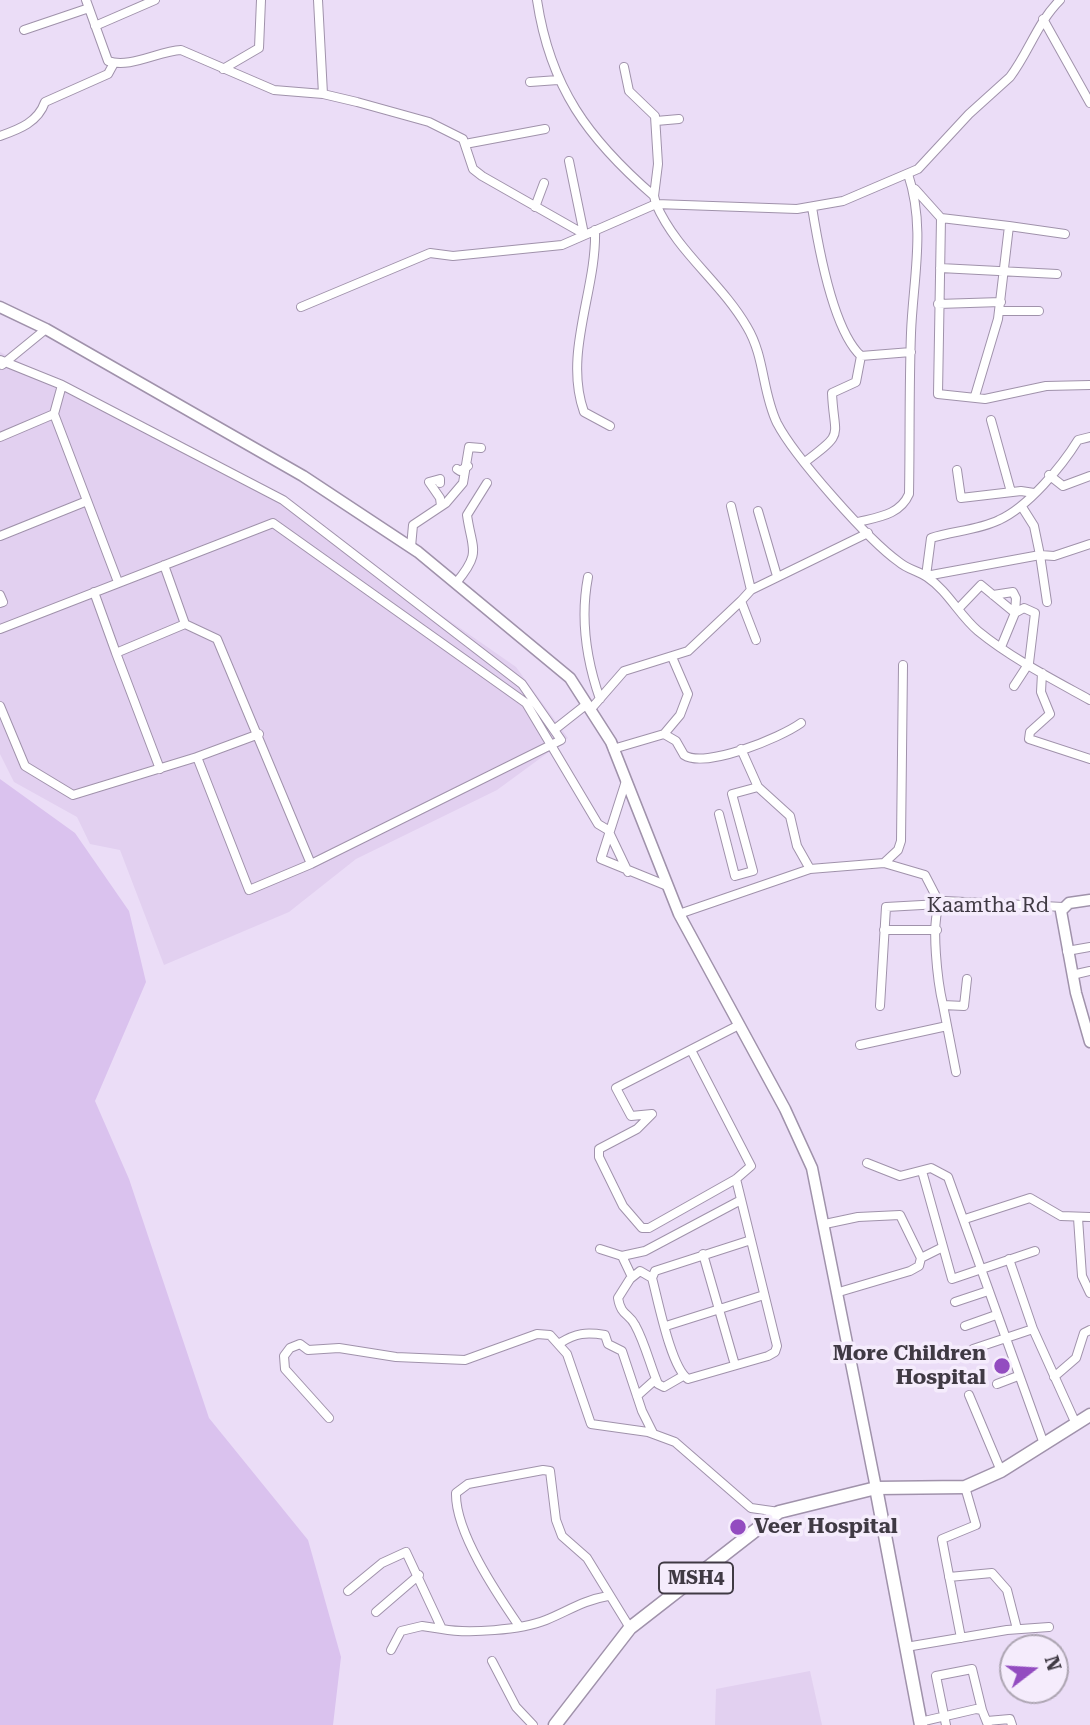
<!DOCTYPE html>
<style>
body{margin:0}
#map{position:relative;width:1090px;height:1725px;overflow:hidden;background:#ebddf7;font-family:"Roboto Serif",serif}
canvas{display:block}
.north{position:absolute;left:999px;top:1634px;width:70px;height:70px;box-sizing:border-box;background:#f5ecfc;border:2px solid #ada5b2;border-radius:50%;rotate:73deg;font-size:19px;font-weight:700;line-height:28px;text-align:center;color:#403a44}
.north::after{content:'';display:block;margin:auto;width:24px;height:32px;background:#934cc0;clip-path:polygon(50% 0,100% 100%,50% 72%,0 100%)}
</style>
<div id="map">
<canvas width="1090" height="1725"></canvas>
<div class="north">N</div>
</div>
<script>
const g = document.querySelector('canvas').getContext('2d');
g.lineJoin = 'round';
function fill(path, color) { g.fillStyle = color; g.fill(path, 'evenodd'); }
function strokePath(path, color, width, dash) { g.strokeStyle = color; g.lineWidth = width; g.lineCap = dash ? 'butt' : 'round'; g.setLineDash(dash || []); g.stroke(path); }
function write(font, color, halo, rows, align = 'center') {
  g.font = font + ' "Roboto Serif",serif'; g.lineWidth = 7; g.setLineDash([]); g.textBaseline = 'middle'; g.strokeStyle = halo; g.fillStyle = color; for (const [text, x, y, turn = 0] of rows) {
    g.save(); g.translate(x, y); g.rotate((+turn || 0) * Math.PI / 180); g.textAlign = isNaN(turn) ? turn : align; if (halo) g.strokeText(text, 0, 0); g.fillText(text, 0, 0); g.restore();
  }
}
fill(new Path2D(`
 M 0,352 L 185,447 L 289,509 L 516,667 L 568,738 L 497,790 L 356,859 L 289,912 L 164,965 L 120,850 L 90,844 L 77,817 L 14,782 L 0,754 Z
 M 810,1671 L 822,1725 L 715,1725 L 716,1689 Z`), '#e2d0f0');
fill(new Path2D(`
 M 0,779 L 75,833 L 129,911 L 146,982 L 95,1101 L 129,1179 L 209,1418 L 308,1540 L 341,1657 L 333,1725 L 0,1725 Z`), '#dac2ee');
const minor = new Path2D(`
 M 86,0 L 108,61 C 129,69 159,51 181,50 L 274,90 L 323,94 L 357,102 L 429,122 L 463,139 L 473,169 L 482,176 L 584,234
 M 318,0 L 323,94
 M 1060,0 C 1037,23 1029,52 1010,77 L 969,114 L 918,169 L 843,201 L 797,209 L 656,204 C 677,252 721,282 747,327 C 765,357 762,392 777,423 C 794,456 868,540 899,562 C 907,569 918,571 927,577 C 948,591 959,615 978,631 C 1011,658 1052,679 1090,700
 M 1043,19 L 1090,103
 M 95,26 L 155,0
 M 24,30 L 89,8
 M 624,67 L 629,91 L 655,116 L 658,164 L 654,196
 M 223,69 L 259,48 L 261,0
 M 530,82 L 558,80
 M 656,121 L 679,119
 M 0,136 C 20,129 38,122 45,102 L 108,74 L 114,63
 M 465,144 L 545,129
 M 569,161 L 584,234
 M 915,189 L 941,218
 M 535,207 L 544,183
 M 812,207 C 818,245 833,330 861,356
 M 1009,226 L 1065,234
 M 595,230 C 597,290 563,353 584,412 L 610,426
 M 940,268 L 1057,274
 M 938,304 L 1001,302
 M 301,307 L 430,253 L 453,256 L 562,245 L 656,204 L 654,196 C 588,139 550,87 537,0
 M 999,311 L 1039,311
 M 0,360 L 62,385 L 283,500 L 522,684 L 561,740 L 311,864 L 249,890 L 197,757 L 259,734
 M 2,365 L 46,329
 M 62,385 L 54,414 L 118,582
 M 975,396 L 998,319 L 1009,226 L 941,218 L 938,394 L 985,399 L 1046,386 L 1090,385
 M 991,420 L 1011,492
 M 0,437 L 54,414
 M 805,462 C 846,431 834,439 832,393 L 856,382 L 861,356 L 911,352
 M 457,469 L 460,471 L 468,466
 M 957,470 L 961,498 L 1021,491 L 1034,493
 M 1049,475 L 1063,486 L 1090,476
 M 440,483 L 440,479 L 429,482 L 440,498 L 441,506
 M 731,506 L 751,590
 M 1022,507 L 1034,526 L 1040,555 L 1054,556 L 1090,544
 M 758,511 L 777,576
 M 858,522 C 878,517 900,515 909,494 C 910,441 909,387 911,333 C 913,279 926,228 908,174
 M 0,536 L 87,501
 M 411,547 L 413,525 L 446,503 L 463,483 L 469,447 L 481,448
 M 164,565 L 185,624 L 217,639 L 311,864
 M 588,577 C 580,619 586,659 600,699
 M 456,583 C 482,552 472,550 467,515 L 487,483
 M 94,592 L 116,653
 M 0,595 L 3,602 L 0,603
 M 993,595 L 1013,592 L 1016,598 L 1015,613 L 1024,608 L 1035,613 L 1029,663 L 1014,686
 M 1047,602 L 1040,555 L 926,576 L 931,538 C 953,531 979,530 999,520 C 1028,507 1062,466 1078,440 L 1090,437
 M 959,608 L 981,585 L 1015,613 L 1001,647
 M 0,629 L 273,523 L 526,703 L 598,824 L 608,830 L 628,872
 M 756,640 L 741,601 L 751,590 L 868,533
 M 1042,673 L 1041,692 L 1050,714 L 1030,732 L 1029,739 L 1090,759
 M 0,706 L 25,766 L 73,795 L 197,757
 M 590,710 L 624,671 L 688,651 L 741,601
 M 554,730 L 587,704
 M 664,734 L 680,715 L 688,694 L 672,657
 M 613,749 L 664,734 L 676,741 L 684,755 C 705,769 780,738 801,723
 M 741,749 L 758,787 L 790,816 L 797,846 L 810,869 L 884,863 L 925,875 L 940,904 C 930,922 938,984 943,1005 L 964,1006 L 967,979
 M 160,769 L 116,653 L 185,624
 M 626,781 L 601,859 L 665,885
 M 719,814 L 735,876 L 753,871 L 732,794 L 758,787
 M 884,863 L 898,850 L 901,841 L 903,665
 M 679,914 L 810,869
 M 884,930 L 937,930
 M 1067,951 L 1090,947
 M 1072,975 L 1090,971
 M 943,1005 L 956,1072
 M 880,1006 L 886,907 L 940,904 L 945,901 L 1063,907
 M 860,1045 L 947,1026
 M 691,1050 L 751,1166 L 736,1179 L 649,1228 L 642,1228 L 623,1206 L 599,1157 L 599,1149 L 637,1129 L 652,1114 L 631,1116 L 616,1088 L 739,1025
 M 867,1163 L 900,1176 L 931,1168 L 948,1177 L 1044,1444
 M 922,1171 L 952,1279 L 1035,1251
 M 736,1179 L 777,1346 L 775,1352 L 768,1356 L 688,1379 C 671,1368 658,1300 652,1278 L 655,1271 L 751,1240
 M 1078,1218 L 1082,1276 L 1090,1293
 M 965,1219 L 1030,1198 L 1061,1216 L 1090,1217
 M 825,1224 L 858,1217 L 900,1215 L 921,1258 L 943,1247
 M 600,1249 L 622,1256 L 645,1251 L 741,1200
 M 703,1254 L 735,1365
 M 622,1256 L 632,1277
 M 1009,1259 L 1033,1329
 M 652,1278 L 640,1271 L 630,1279 L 618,1298 C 621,1316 629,1313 635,1325 C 645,1343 650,1365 658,1384 L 664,1387 L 683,1376
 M 839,1292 L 910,1271 L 919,1266 L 921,1258
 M 955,1302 L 988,1291
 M 666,1326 L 764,1295
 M 965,1326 L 996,1315
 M 560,1343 C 576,1333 586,1332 605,1335 L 608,1344 L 622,1351 L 642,1411 L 653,1433
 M 973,1349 L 1033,1329 L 1076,1424
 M 1054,1377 L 1076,1358 L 1084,1333 L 1090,1330
 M 997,1384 L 1018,1376
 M 969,1395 L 1001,1471
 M 637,1396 L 656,1379
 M 329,1418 L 285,1369 L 284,1356 L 290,1348 L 300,1344 L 308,1350 L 339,1348 L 396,1357 L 465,1360 L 537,1334 L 550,1335 L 567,1354 L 591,1424 L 648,1432 L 675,1442 L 751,1508 L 779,1512
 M 949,1577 L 992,1573 L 1007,1590 L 1017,1629
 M 348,1591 L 382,1563 L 406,1552 L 442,1629 C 468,1634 521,1630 546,1620 C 568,1611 584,1600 608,1596
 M 376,1612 L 419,1575
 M 519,1626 C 497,1594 455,1532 456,1493 L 468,1484 L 543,1470 L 550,1471 L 556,1520 L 562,1536 L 587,1558 L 630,1628
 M 961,1638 L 942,1539 L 976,1525 L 965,1487
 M 906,1647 L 1007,1630 L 1049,1627
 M 391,1650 L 401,1631 L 422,1626 L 442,1629
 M 492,1661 L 516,1707 L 533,1725
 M 987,1721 L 1010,1719 L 1012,1725
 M 920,1722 L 976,1709 L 982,1710 L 988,1725
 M 946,1725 L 936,1676 L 972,1669 L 982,1710`);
const tertiary = new Path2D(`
 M 0,307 L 46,329 L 303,476 L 418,552 L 570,678 L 611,742 L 679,914 L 785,1109 L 812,1168 L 876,1488
 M 1090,900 L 1069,903 L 1061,911 L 1076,993 L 1090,1042`);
const secondary = new Path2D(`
 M 876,1488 L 921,1725`);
const primary = new Path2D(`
 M 555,1725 L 630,1628 L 779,1512 L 876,1488 L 965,1487 L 1001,1471 L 1090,1415`);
strokePath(minor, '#a092ab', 10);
strokePath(tertiary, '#a092ab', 13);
strokePath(secondary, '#a092ab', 15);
strokePath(primary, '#a092ab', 15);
strokePath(minor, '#fff', 8);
strokePath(tertiary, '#fff', 10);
strokePath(secondary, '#fff', 12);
strokePath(primary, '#fff', 12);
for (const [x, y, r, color] of [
 [1002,1366,9,"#934cc0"],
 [738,1527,9,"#934cc0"]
]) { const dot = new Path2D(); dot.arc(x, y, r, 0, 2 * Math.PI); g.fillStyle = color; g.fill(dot); strokePath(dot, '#f5ecfc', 2.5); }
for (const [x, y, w] of [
 [696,1578,74]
]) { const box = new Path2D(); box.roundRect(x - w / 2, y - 15.5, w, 31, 5); g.fillStyle = '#f5ecfc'; g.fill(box); strokePath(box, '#403a44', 2); }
write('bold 19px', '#403a44', null, [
 ["MSH4",696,1578]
]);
write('21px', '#403a44', '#f5ecfc', [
 ["Kaamtha Rd",988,906]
]);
write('bold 21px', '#403a44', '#f5ecfc', [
 ["More Children",986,1354],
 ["Hospital",986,1378],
 ["Veer Hospital",754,1527,"left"]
], 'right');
</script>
